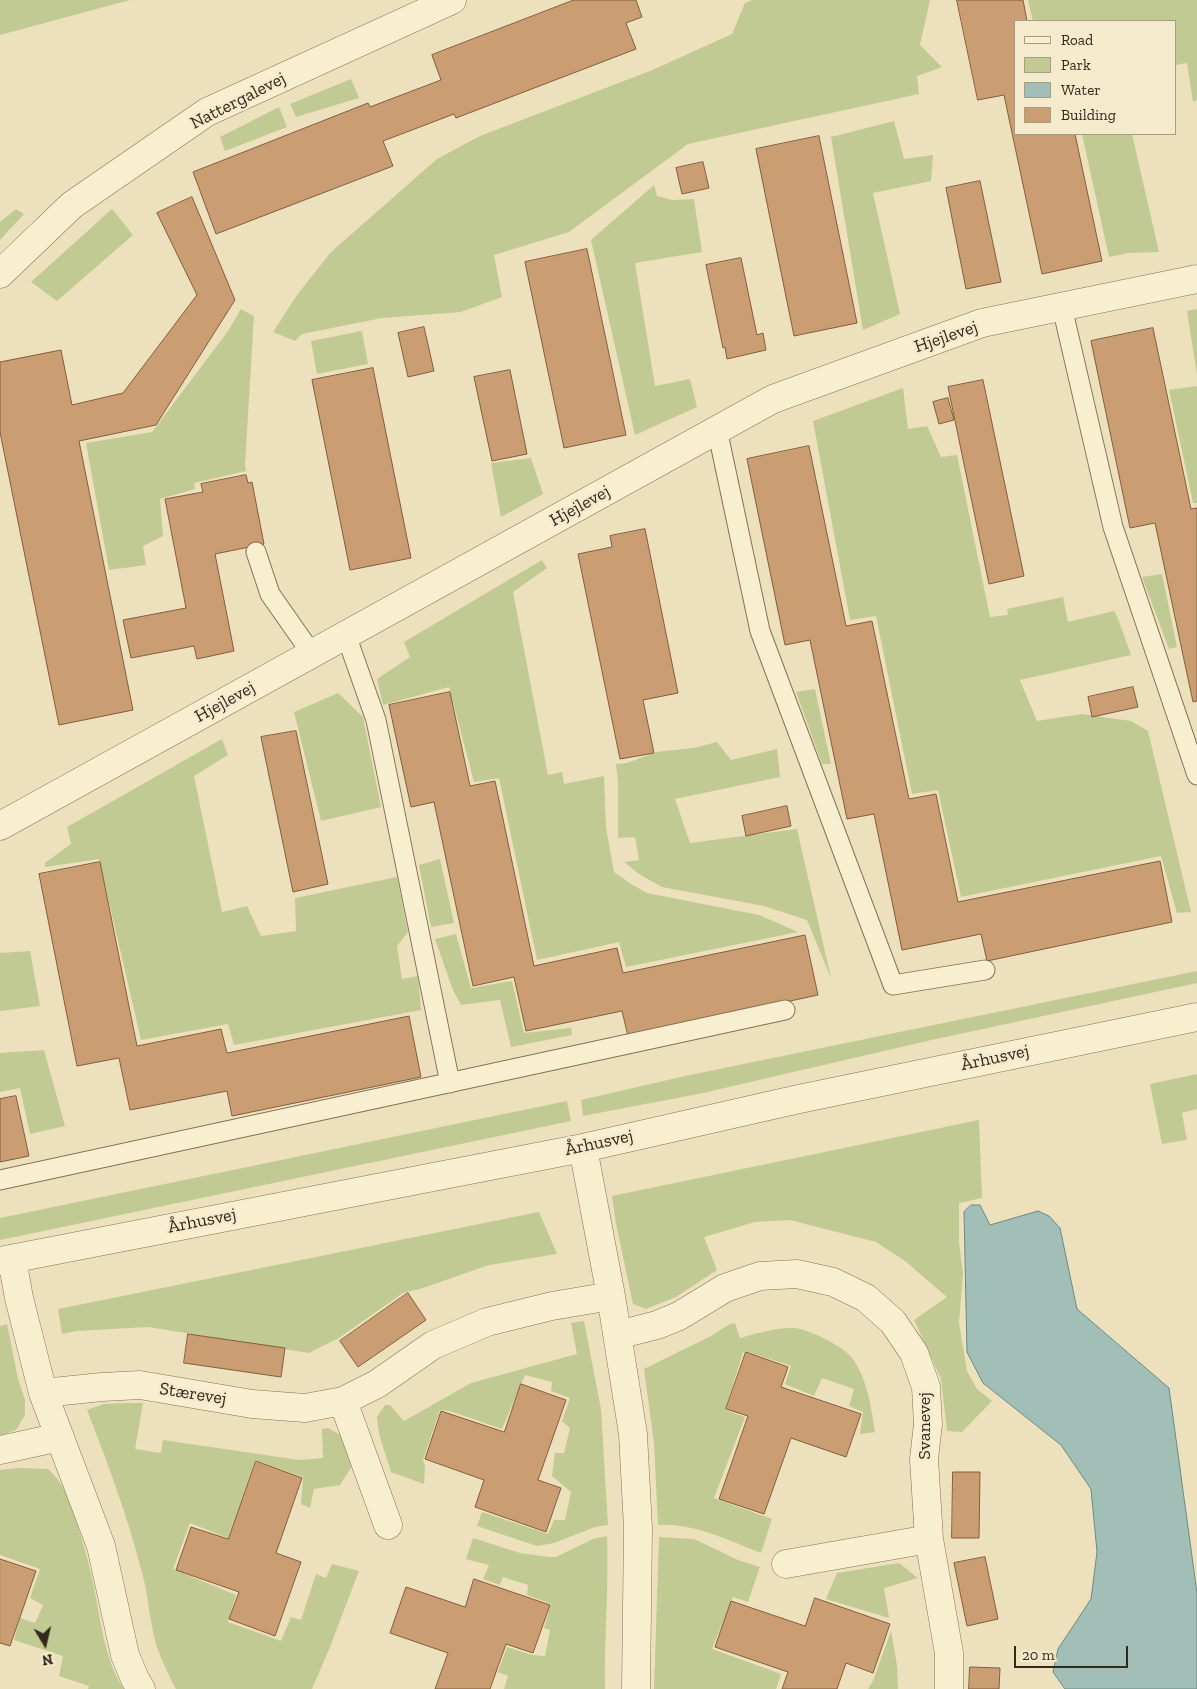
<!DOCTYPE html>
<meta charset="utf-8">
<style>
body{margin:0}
#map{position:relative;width:1197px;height:1689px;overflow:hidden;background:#ede1bd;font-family:"Zilla Slab",serif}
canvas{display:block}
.legend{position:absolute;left:1014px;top:20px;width:162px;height:115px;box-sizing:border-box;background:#f4ebcc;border:1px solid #a79d85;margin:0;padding:6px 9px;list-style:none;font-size:15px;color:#33281b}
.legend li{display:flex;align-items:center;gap:10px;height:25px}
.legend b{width:25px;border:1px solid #a79d85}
.north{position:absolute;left:20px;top:1619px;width:50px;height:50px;-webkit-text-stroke:4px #f4ebcc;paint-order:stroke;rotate:171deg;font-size:14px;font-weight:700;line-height:20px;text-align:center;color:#33281b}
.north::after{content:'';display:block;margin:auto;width:18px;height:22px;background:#33281b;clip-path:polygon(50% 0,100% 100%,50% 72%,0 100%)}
.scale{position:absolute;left:1014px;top:1646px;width:114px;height:22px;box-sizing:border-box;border:2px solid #33281b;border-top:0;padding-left:6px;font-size:15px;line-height:18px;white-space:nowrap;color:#33281b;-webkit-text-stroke:4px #f4ebcc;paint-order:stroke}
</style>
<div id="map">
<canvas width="1197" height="1689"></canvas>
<ul class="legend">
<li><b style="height:6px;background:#f8eed0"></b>Road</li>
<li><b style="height:14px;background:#c0ca92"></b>Park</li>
<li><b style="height:14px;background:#a1beb7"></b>Water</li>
<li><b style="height:14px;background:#ca9d73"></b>Building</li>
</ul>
<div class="north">N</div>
<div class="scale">20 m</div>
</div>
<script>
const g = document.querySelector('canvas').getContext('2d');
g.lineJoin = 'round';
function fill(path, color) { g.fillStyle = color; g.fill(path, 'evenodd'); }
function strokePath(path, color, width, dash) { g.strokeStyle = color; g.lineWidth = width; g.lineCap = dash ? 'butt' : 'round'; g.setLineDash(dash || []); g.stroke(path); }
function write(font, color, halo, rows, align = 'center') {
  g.font = font + ' "Zilla Slab",serif'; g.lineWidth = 5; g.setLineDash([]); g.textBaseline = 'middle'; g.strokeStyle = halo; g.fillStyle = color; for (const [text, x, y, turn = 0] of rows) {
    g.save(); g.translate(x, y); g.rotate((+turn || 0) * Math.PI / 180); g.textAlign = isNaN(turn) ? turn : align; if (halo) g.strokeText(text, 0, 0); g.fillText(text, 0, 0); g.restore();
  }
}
fill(new Path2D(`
 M 0,0 L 130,0 L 0,35 Z
 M 752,0 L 930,0 L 920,45 L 942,67 L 917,76 L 919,94 L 688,144 L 569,232 L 494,255 L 502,297 L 461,312 L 382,318 L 302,334 L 295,341 L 273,332 L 297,295 L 331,252 L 437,159 L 480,136 L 650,71 L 732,34 L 745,3 Z
 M 1028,0 L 1197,0 L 1197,100 L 1193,102 L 1187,63 L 1176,65 L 1176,21 L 1033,21 Z
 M 351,79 L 359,98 L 296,117 L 290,104 Z
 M 279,107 L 287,127 L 225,151 L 220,137 Z
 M 894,121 L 904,159 L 933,155 L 931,181 L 873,193 L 900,314 L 863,330 L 831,137 Z
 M 1082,134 L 1132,134 L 1159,252 L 1128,253 L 1109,257 Z
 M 654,185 L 657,196 L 672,200 L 694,199 L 702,252 L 635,263 L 655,386 L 690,379 L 697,407 L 635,435 L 591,240 Z
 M 16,209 L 24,214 L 0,240 L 0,222 Z
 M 112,209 L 133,235 L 57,301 L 31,282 Z
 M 241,309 L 254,316 L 245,464 L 246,471 L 194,483 L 195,489 L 160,499 L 163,536 L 143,546 L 146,565 L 109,570 L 86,443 L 152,432 L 228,331 Z
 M 1197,309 L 1197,375 L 1187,311 Z
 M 362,331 L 368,364 L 317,374 L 311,341 Z
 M 1197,386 L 1197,503 L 1193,503 L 1169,390 Z
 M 903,388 L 908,429 L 927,426 L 941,457 L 957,455 L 990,617 L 1008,615 L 1007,609 L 1063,597 L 1068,622 L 1114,611 L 1117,616 L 1131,655 L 1020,680 L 1037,721 L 1082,714 L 1131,721 L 1148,731 L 1191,912 L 1177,913 L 1161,856 L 961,897 L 938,790 L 912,794 L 876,616 L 850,620 L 813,421 Z
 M 531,458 L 543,494 L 501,517 L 491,463 Z
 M 542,560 L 547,568 L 513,592 L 548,775 L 562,772 L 564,784 L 604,776 L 606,828 L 614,872 L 631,884 L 647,893 L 759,915 L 798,932 L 626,967 L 619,942 L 537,960 L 499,778 L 474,782 L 449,687 L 383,705 L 377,679 L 410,657 L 404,642 Z
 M 1162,574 L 1177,647 L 1169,649 L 1142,577 Z
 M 815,689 L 831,764 L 822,764 L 796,692 Z
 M 338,693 L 363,717 L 381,807 L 321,821 L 294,712 Z
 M 222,739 L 228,755 L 194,776 L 222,912 L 247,906 L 261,936 L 296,931 L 295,898 L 397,877 L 408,932 L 397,946 L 402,979 L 418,976 L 421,1010 L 234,1045 L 228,1024 L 141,1040 L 99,859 L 45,867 L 45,863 L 71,844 L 67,827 Z
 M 717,742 L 731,760 L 777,749 L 780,777 L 675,799 L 690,843 L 797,829 L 831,978 L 807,920 L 764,906 L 662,887 L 639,874 L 624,862 L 639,860 L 635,837 L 618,838 L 618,781 L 616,764 L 627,763 L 656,752 L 694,748 Z
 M 440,859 L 454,923 L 431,927 L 419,865 Z
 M 456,934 L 471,988 L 512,981 L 524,1033 L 571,1028 L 572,1035 L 511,1047 L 500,1000 L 461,1005 L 453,990 L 435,939 Z
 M 30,951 L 40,1006 L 0,1011 L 0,953 Z
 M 1197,971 L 1197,983 L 927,1041 L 703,1093 L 583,1116 L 581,1100 L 685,1076 Z
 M 44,1050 L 65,1126 L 30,1134 L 20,1088 L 0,1092 L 0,1053 Z
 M 1197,1074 L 1197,1109 L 1182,1113 L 1187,1140 L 1162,1144 L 1150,1084 Z
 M 567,1101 L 571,1121 L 0,1240 L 0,1218 Z
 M 979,1120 L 982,1198 L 959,1203 L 959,1242 L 963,1274 L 959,1323 L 967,1371 L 977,1389 L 992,1401 L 962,1432 L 947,1431 L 941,1379 L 914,1320 L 947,1297 L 905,1261 L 876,1242 L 790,1220 L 755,1222 L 704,1237 L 717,1270 L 676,1297 L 646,1309 L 633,1304 L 616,1224 L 612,1196 Z
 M 539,1212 L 557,1254 L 489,1265 L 423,1288 L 403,1293 L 339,1338 L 309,1353 L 148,1327 L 77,1331 L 62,1334 L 58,1309 Z
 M 584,1321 L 601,1409 L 608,1525 L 595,1527 L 554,1543 L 537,1546 L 477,1526 L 482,1512 L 548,1534 L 554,1520 L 565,1520 L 571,1492 L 552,1476 L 555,1453 L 564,1453 L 570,1428 L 562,1421 L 570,1398 L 551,1391 L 552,1382 L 525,1375 L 502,1429 L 450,1411 L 440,1410 L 423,1460 L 425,1466 L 424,1484 L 391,1472 L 379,1434 L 377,1417 L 385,1405 L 390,1405 L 404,1421 L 471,1383 L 577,1354 L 571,1323 Z
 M 735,1323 L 740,1338 C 757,1333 775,1328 793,1328 C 807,1328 845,1347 853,1359 C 868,1381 871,1407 875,1432 L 860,1434 L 863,1412 L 849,1406 L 854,1389 L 822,1378 L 814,1396 L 785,1384 L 791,1366 L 746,1351 L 743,1352 L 725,1410 L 745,1417 L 714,1498 L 772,1519 L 761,1553 C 727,1540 694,1523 658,1525 L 654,1443 L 644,1369 L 711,1336 L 730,1324 Z
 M 7,1324 L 18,1379 L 25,1400 L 25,1415 L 16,1430 L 0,1436 L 0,1326 Z
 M 129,1403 L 143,1403 L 135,1449 L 161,1453 L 163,1440 L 299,1460 L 323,1458 L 322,1429 L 328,1428 L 342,1436 L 352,1466 L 340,1485 L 314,1489 L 310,1508 L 301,1504 L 303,1477 L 255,1460 L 228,1538 L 190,1523 L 173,1569 L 236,1595 L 228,1622 L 281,1641 L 291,1617 L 301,1620 L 316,1574 L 326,1578 L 332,1564 L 359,1571 L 330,1647 L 312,1689 L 176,1689 L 174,1686 C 167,1670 158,1654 154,1636 C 149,1615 148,1593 142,1573 C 128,1517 108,1464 87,1410 L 104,1404 Z
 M 18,1468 L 48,1469 C 65,1485 68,1496 75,1518 C 83,1541 89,1563 94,1587 C 101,1622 104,1659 124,1689 L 88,1689 L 89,1686 L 59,1676 L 63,1656 L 14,1640 L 20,1618 L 35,1623 L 43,1605 L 30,1598 L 40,1569 L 0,1555 L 0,1470 Z
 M 607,1536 C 609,1587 604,1638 605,1689 L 504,1689 L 508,1676 L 498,1672 L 507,1647 L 532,1655 L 545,1656 L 550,1630 L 544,1628 L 551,1604 L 527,1595 L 528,1585 L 503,1577 L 500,1585 L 483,1579 L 489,1565 L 466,1559 L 473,1538 L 520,1553 L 549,1557 L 556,1557 L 593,1539 Z
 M 659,1537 L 694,1539 L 738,1560 L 760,1567 L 748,1602 L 733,1597 L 712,1649 L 781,1674 L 776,1689 L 654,1689 Z
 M 899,1563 L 918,1578 L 884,1588 L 889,1618 L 826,1599 L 837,1573 Z
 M 891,1631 L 897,1665 L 898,1689 L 868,1689 L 873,1681 Z`), '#c0ca92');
const water = new Path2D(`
 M 971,1205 L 980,1205 L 990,1225 L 1038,1211 L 1049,1216 L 1060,1228 L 1077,1309 L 1169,1388 L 1197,1593 L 1197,1689 L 1065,1689 L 1053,1672 L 1058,1649 L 1091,1599 L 1097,1552 L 1091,1489 L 1061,1445 L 983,1383 L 967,1352 L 964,1212 Z`);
fill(water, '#a1beb7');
strokePath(water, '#698b85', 1);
const building = new Path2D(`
 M 574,0 L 636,0 L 642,17 L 626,23 L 636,49 L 456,118 L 454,114 L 383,141 L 393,166 L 216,234 L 193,172 L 368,103 L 370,107 L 441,80 L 432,55 Z
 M 957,0 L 1023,0 L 1027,21 L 1016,21 L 1016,134 L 1075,134 L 1102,261 L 1042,274 L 1004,95 L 978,100 Z
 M 819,136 L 857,323 L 794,336 L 756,149 Z
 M 703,162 L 709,188 L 682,194 L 676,168 Z
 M 980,181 L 1001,282 L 966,289 L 946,188 Z
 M 192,197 L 235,300 L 156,425 L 79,441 L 133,710 L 59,725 L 0,432 L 0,362 L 61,350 L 72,405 L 123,393 L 197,295 L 157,213 Z
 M 587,249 L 626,435 L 564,448 L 525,262 Z
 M 741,258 L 757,335 L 763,333 L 766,350 L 727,359 L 725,347 L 723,348 L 706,265 Z
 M 424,327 L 434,371 L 408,377 L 398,333 Z
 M 1153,328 L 1191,509 L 1197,508 L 1197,701 L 1193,702 L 1155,523 L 1130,528 L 1091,341 Z
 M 373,368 L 411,558 L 350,570 L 312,380 Z
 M 510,370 L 527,454 L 492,461 L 474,377 Z
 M 983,380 L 1024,576 L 989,584 L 948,387 Z
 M 948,398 L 954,420 L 939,424 L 933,402 Z
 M 809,446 L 846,626 L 872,621 L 909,799 L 936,794 L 958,902 L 1160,861 L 1172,922 L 987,961 L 981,934 L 902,950 L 874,814 L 847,819 L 810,640 L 785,645 L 747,459 Z
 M 246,475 L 248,483 L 252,482 L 264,544 L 215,554 L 234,651 L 197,659 L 194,646 L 131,658 L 123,620 L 186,608 L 165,499 L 203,492 L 201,484 Z
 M 645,529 L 678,693 L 643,700 L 654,753 L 620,759 L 578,554 L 612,547 L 610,536 Z
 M 1133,687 L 1138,707 L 1092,717 L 1088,697 Z
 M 450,692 L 470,786 L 495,781 L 534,966 L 617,948 L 623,973 L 805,935 L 818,995 L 628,1036 L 622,1011 L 526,1031 L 514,977 L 473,986 L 434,802 L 411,807 L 389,705 Z
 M 296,731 L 328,884 L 293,892 L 261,737 Z
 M 787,806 L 791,826 L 746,836 L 742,816 Z
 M 100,862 L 137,1046 L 221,1029 L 227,1053 L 409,1016 L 421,1077 L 232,1116 L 227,1091 L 130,1110 L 119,1058 L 77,1066 L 39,874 Z
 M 16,1096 L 29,1156 L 0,1162 L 0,1099 Z
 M 408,1293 L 426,1320 L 358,1367 L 340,1341 Z
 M 188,1334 L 285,1348 L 281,1377 L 184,1363 Z
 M 746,1352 L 788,1367 L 781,1387 L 861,1414 L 846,1457 L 791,1438 L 764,1514 L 719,1499 L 748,1416 L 726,1409 Z
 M 521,1384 L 566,1400 L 538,1480 L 561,1488 L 546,1532 L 475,1507 L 484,1480 L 425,1459 L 441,1411 L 504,1432 Z
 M 256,1461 L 302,1478 L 276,1553 L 301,1562 L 275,1636 L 229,1619 L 239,1592 L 176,1570 L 191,1527 L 228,1539 Z
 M 953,1472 L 980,1472 L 979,1538 L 952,1538 Z
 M 985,1557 L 998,1619 L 967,1626 L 954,1563 Z
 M 0,1559 L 36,1571 L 10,1646 L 0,1643 Z
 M 474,1579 L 550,1605 L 533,1653 L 506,1644 L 490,1689 L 435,1689 L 448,1653 L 390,1633 L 406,1587 L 465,1607 Z
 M 815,1598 L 890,1624 L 873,1673 L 846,1663 L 837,1689 L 782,1689 L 788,1672 L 715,1647 L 731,1601 L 805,1626 Z
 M 970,1667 L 1000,1668 L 999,1689 L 969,1689 Z`);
fill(building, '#ca9d73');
strokePath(building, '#835d3d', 1);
const service = new Path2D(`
 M 1062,307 L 1113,527 L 1197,775
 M 717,429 L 760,631 L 893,985 L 985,970
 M 256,552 L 270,594 L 312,654
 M 346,635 L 376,720 L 450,1083
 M 0,1180 L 785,1010`);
const minor = new Path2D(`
 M 0,274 L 72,205 L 207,112 L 452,0
 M 0,826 L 773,399 L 982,323 L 1197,279
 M 583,1148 L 611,1296 L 633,1434 L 638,1528 L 636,1689
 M 12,1259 L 19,1298 L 43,1393 L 101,1546 L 125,1655 L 135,1679 L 141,1689
 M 618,1335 L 657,1325 L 679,1316 L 725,1288 L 760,1276 L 797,1274 L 833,1282 L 866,1298 L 893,1322 L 914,1353 L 926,1387 L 928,1424 L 924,1459 L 929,1539 L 949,1653 L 949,1689
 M 43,1393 L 102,1387 L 140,1385 L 252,1404 L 305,1408 L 343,1401 L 377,1384 L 433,1345 L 487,1322 L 552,1306 L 611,1296
 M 343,1401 L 388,1525
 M 0,1450 L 60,1437
 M 786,1564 L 929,1539`);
const tertiary = new Path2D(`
 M 0,1261 L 583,1148 L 799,1099 L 1197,1017`);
strokePath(service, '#847257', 21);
strokePath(minor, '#847257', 29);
strokePath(tertiary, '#847257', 29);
strokePath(service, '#f8eed0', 19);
strokePath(minor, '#f8eed0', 28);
strokePath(tertiary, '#f8eed0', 28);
write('18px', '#33281b', '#f4ebcc', [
 ["Nattergalevej",238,101,-27],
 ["Hjejlevej",946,337,-19],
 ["Hjejlevej",580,506,-29],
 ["Hjejlevej",225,702,-29],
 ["Århusvej",995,1058,-12],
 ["Århusvej",599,1143,-12],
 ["Århusvej",202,1221,-11],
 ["Stærevej",193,1394,9],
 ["Svanevej",925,1426,-90]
]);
</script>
